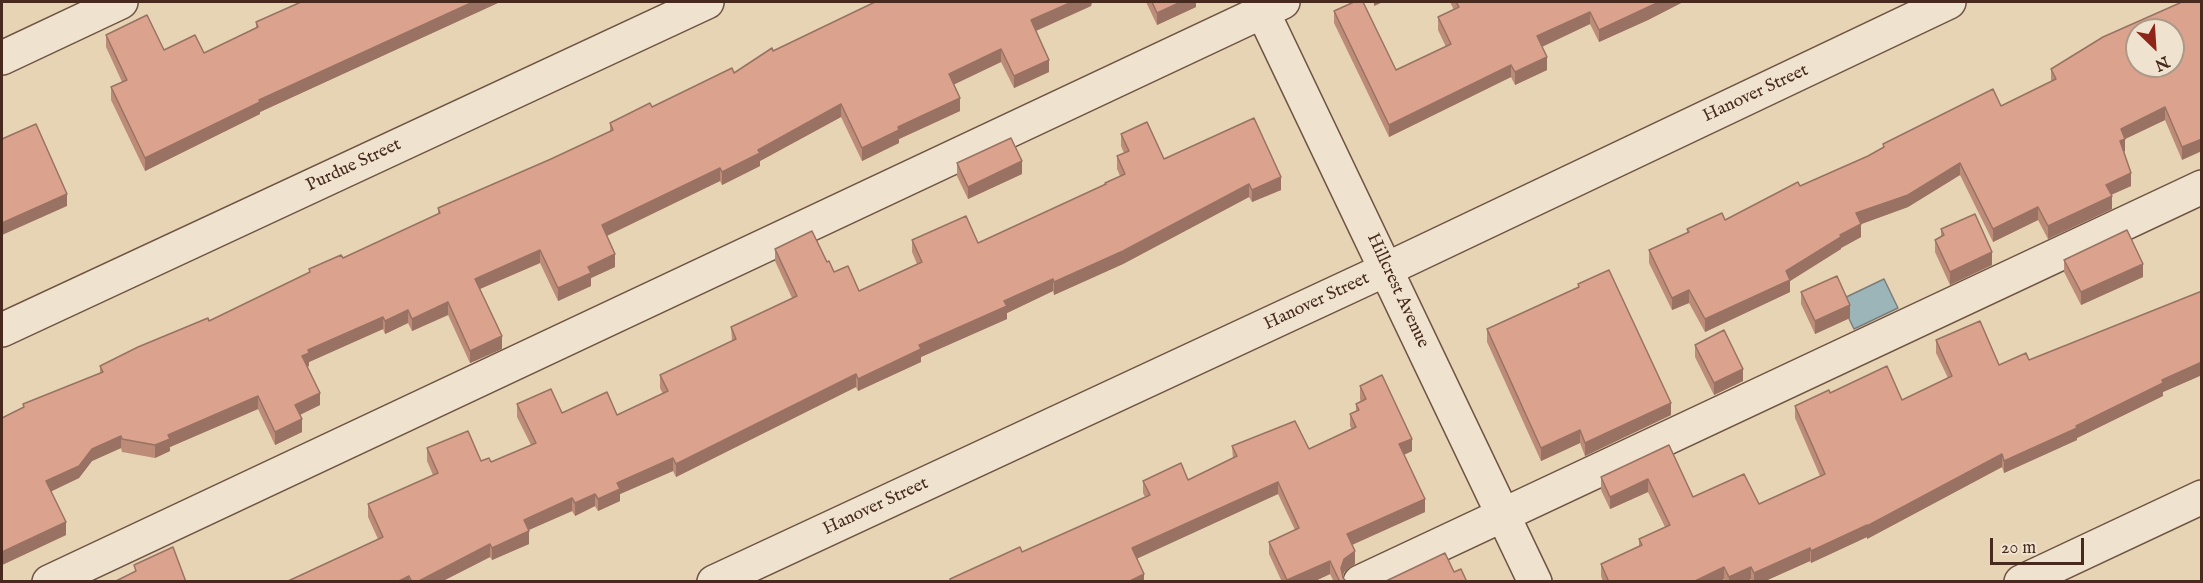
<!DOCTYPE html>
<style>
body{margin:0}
#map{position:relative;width:2203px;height:583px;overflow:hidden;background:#e7d4b5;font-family:"IM FELL English",serif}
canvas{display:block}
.frame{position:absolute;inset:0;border:3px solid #472a1d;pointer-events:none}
.north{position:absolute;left:2125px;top:18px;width:60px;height:60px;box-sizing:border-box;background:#efe3cf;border:2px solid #ac9988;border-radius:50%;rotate:155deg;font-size:16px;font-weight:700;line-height:24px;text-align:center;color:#472a1d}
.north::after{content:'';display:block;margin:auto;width:21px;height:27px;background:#8f2418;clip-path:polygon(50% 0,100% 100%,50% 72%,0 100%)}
.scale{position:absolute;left:1990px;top:538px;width:94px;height:27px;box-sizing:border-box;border:3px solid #472a1d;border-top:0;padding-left:8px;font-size:18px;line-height:21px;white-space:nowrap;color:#472a1d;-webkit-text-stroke:4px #efe3cf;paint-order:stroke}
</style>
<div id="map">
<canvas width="2203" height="583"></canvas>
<div class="frame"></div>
<div class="north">N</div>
<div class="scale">20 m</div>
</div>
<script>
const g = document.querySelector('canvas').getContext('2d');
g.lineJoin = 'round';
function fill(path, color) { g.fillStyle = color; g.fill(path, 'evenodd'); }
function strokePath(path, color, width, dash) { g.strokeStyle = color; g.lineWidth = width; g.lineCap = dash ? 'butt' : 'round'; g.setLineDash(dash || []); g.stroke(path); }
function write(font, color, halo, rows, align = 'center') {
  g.font = font + ' "IM FELL English",serif'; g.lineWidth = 6; g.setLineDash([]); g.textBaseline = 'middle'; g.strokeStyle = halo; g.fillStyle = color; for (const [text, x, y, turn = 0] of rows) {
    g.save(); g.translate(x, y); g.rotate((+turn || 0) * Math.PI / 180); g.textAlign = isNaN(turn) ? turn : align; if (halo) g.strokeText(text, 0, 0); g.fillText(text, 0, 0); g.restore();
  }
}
const water = new Path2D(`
 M 1884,279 L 1898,308 L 1854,329 L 1840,300 Z`);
fill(water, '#9cb5b9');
strokePath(water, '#7a7d7b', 1.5);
const minor = new Path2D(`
 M 1258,2 L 1535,582
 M 2,58 L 121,2
 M 2,330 L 707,2
 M 49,582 L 1283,2
 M 714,582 L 1387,269 L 1949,2
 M 1360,582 L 2202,187
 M 2021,582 L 2202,497`);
strokePath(minor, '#6f5443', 36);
strokePath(minor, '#efe3cf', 33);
fill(new Path2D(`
 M 301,2 L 500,2 L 260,112 L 260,114 L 145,171 L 111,100 L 111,87 L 122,82 L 106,47 L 106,35 L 164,50 L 204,53 L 256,28 L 256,22 Z
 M 875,2 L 1092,2 L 1091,6 L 1036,31 L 1049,60 L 1049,72 L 1014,88 L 1001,62 L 953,84 L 960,98 L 960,111 L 899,139 L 899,143 L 862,161 L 841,117 L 760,161 L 760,166 L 722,185 L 720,181 L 607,236 L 615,254 L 615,267 L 591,278 L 591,286 L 558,301 L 540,263 L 480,289 L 502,336 L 502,349 L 470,363 L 448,315 L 412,331 L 408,323 L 385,334 L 383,329 L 309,362 L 309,366 L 307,367 L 320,393 L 320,405 L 300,415 L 302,419 L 302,432 L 275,445 L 258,409 L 170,447 L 170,451 L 155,458 L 122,452 L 121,448 L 92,461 L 79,478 L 51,491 L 66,522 L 66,535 L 2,565 L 2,418 L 23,408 L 23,404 L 100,374 L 100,366 L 138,347 L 208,318 L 209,321 L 309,273 L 309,269 L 341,255 L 343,258 L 438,214 L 438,208 L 551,159 L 610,131 L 610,123 L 650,103 L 652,107 L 732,68 L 734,73 L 772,48 L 773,51 Z
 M 1146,2 L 1196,2 L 1196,7 L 1157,25 Z
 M 1450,2 L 1683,2 L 1648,20 L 1599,42 L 1590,24 L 1542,47 L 1547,70 L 1515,85 L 1511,77 L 1389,137 L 1334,23 L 1334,11 L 1396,70 L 1446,47 L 1438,30 L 1438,17 L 1454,10 Z
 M 2182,2 L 2182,160 L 2165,120 L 2125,139 L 2125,151 L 2124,152 L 2131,186 L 2111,195 L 2112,209 L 2048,239 L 2038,220 L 1993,242 L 1960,175 L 1908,207 L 1861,224 L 1861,237 L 1841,248 L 1841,249 L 1790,281 L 1790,292 L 1705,332 L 1689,303 L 1672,310 L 1649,263 L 1649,250 L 1687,233 L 1687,229 L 1725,220 L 1868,156 L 1883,148 L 1883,144 L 2001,106 L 2051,81 L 2051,69 Z
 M 1121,134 L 1164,159 L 1281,190 L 1252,202 L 1249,197 L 1123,264 L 1054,295 L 1053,291 L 1007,313 L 1007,319 L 921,357 L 921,362 L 858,391 L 856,387 L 676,477 L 673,471 L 620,494 L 620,501 L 598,511 L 595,506 L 575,516 L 572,511 L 529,530 L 529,544 L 492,560 L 490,557 L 441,582 L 286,582 L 378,539 L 368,517 L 368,504 L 433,475 L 427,461 L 427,448 L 481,461 L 491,462 L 531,445 L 517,417 L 517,404 L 562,413 L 617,415 L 663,394 L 660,388 L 660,375 L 732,341 L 731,327 L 792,298 L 775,261 L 775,249 L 827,262 L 834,272 L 859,291 L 917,264 L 912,252 L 912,240 L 978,243 L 1105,185 L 1105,183 L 1120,176 L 1117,169 L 1117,156 L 1124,153 L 1121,146 Z
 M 957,163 L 1022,174 L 968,199 L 957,176 Z
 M 1941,229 L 1992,265 L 1950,285 L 1935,252 L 1935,240 L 1941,237 Z
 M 2064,260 L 2143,277 L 2081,305 L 2064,272 Z
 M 1578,284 L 1671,415 L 1585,456 L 1580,443 L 1541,461 L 1487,342 L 1487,329 L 1578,287 Z
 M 2202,291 L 2202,375 L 2163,392 L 2163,396 L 2077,438 L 2077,440 L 2004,473 L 2002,467 L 1867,539 L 1867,537 L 1811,563 L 1810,561 L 1763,582 L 1752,582 L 1751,579 L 1746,582 L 1725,582 L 1724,579 L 1719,582 L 1603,582 L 1601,576 L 1601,564 L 1639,546 L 1639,539 L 1665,527 L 1648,492 L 1610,509 L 1601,490 L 1601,477 L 1669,445 L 1693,497 L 1759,504 L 1820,476 L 1795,418 L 1795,406 L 1830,393 L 1902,400 L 1948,378 L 1936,353 L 1936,340 L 1999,365 L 2029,360 Z
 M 1801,292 L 1850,318 L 1815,334 L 1801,304 Z
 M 1695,345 L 1743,381 L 1714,395 L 1695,357 Z
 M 1360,386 L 1412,451 L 1404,455 L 1425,512 L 1352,545 L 1355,564 L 1344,572 L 1343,578 L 1347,582 L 1334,582 L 1330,574 L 1313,582 L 1282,582 L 1269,554 L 1269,542 L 1295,530 L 1278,494 L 1137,558 L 1144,582 L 950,582 L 950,579 L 1022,552 L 1145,497 L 1143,493 L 1143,481 L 1188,480 L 1233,459 L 1232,446 L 1309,449 L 1352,429 L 1350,426 L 1350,414 L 1356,411 L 1356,404 L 1361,402 L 1360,399 Z`), '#bc8c79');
fill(new Path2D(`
 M 473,2 L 500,2 L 260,112 L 260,114 L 145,171 L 145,158 L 259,100 Z
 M 1072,2 L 1092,2 L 1091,6 L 1031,33 L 1031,20 Z
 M 1181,2 L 1196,2 L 1196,7 L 1157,25 L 1157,13 Z
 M 1374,2 L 1383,2 L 1374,6 Z
 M 1659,2 L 1683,2 L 1648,20 L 1599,42 L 1599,30 Z
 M 1590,12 L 1590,24 L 1537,49 L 1537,36 Z
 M 1001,49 L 1001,62 L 949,87 L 949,74 Z
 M 1547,57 L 1547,70 L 1515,85 L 1515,72 Z
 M 1049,60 L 1049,72 L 1014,88 L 1014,76 Z
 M 1511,65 L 1511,77 L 1389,137 L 1389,125 Z
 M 960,98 L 960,111 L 899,139 L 899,143 L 862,161 L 862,148 L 898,127 Z
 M 841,104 L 841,117 L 760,161 L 760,166 L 722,185 L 722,172 L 758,150 Z
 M 2165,107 L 2165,120 L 2125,139 L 2125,151 L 2120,154 L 2121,129 Z
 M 2202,139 L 2202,151 L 2182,160 L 2182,147 Z
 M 1022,161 L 1022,174 L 968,199 L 968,187 Z
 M 1960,163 L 1960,175 L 1908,207 L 1856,226 L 1856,213 Z
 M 720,168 L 720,181 L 602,238 L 602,225 Z
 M 2131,173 L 2131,186 L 2106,197 L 2106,185 Z
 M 1281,177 L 1281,190 L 1252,202 L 1252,190 Z
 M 1249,184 L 1249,197 L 1123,264 L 1054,295 L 1054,282 Z
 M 67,194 L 67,206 L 2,235 L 2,223 Z
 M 2112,196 L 2112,209 L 2048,239 L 2048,226 Z
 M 2038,207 L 2038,220 L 1993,242 L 1993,229 Z
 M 1861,224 L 1861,237 L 1841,248 L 1841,249 L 1790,281 L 1790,292 L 1705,332 L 1705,319 L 1786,271 L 1840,235 Z
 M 540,250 L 540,263 L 475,291 L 475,279 Z
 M 1992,252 L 1992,265 L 1950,285 L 1950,272 Z
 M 615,254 L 615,267 L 591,278 L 591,286 L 558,301 L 558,288 L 588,267 Z
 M 2143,264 L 2143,277 L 2081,305 L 2081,292 Z
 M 1053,279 L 1053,291 L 1007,313 L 1007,319 L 921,357 L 921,362 L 858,391 L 858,379 L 919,345 L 1004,301 Z
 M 1689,290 L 1689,303 L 1672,310 L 1672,298 Z
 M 448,302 L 448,315 L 412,331 L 412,319 Z
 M 1850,305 L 1850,318 L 1815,334 L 1815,321 Z
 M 408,310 L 408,323 L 385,334 L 385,321 Z
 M 383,317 L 383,329 L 309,362 L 309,366 L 302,369 L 302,356 L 308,350 Z
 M 502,336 L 502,349 L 470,363 L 470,351 Z
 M 2202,362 L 2202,375 L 2163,392 L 2163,396 L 2077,438 L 2077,440 L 2004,473 L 2004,461 L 2076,426 L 2162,380 Z
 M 1743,369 L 1743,381 L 1714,395 L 1714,383 Z
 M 856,374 L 856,387 L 676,477 L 676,464 Z
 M 320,393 L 320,405 L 295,417 L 295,405 Z
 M 258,396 L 258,409 L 170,447 L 170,451 L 155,458 L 155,445 L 168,435 Z
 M 1671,403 L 1671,415 L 1585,456 L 1585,443 Z
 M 302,419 L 302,432 L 275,445 L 275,432 Z
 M 1580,430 L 1580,443 L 1541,461 L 1541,448 Z
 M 121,436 L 121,448 L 92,461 L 79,478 L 46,494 L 46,481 L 92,449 Z
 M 1412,439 L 1412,451 L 1399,457 L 1399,444 Z
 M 2002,454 L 2002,467 L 1867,539 L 1867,526 Z
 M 673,458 L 673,471 L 620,494 L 620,501 L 598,511 L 598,499 L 617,483 Z
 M 1648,479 L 1648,492 L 1610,509 L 1610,497 Z
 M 1278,482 L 1278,494 L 1132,561 L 1132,548 Z
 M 595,494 L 595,506 L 575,516 L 575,503 Z
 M 572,498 L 572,511 L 524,532 L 524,520 Z
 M 1425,499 L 1425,512 L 1347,547 L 1347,534 Z
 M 66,522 L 66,535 L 2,565 L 2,552 Z
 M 1867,525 L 1867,537 L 1811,563 L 1811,551 Z
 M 529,531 L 529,544 L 492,560 L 492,548 Z
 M 490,544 L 490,557 L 441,582 L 417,582 Z
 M 1810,548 L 1810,561 L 1763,582 L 1754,582 L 1754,573 Z
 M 1355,551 L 1355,564 L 1344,572 L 1341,581 L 1341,568 L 1344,559 Z
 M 1330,561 L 1330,574 L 1313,582 L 1287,582 L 1287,580 Z
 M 1724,567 L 1724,579 L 1719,582 L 1693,582 Z
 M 1751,567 L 1751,579 L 1746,582 L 1729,582 L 1729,577 Z
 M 1144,574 L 1144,582 L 1128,582 Z
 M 409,576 L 409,582 L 397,582 Z`), '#997263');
const building = new Path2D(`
 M 301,2 L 473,2 L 259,100 L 260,102 L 145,158 L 111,87 L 127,80 L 106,35 L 147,15 L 164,50 L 195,35 L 204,53 L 258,27 L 256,22 Z
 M 875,2 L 1072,2 L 1031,20 L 1049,60 L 1014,76 L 1001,49 L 949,74 L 960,98 L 898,127 L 899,130 L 862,148 L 841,104 L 758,150 L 760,153 L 722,172 L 720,168 L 602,225 L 615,254 L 588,267 L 591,273 L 558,288 L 540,250 L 475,279 L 502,336 L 470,351 L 448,302 L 412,319 L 408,310 L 385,321 L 383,317 L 308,350 L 309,353 L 302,356 L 320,393 L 295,405 L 302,419 L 275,432 L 258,396 L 168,435 L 170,439 L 155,445 L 122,439 L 121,436 L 92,449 L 79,466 L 46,481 L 66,522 L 2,552 L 2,418 L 24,407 L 23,404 L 103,372 L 100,366 L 138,347 L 208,318 L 209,321 L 310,272 L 309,269 L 341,255 L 343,258 L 440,213 L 438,208 L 551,159 L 613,130 L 610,123 L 650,103 L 652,107 L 732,68 L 734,73 L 772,48 L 773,51 Z
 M 1152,2 L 1181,2 L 1157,13 Z
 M 1354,2 L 1363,2 L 1396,70 L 1451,44 L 1438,17 L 1459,7 L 1456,2 L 1659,2 L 1599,30 L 1590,12 L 1537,36 L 1547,57 L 1515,72 L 1511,65 L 1389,125 L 1334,11 Z
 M 2182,2 L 2202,2 L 2202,139 L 2182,147 L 2165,107 L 2121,129 L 2125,139 L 2120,141 L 2131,173 L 2106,185 L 2112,196 L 2048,226 L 2038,207 L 1993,229 L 1960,163 L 1908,195 L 1856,213 L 1861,224 L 1840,235 L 1841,237 L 1786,271 L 1790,280 L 1705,319 L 1689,290 L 1672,298 L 1649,250 L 1689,232 L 1687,229 L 1722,213 L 1725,220 L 1798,182 L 1800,186 L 1868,156 L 1884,147 L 1883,144 L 1993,89 L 2001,106 L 2056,79 L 2051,69 L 2103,37 ZM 2137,30 L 2173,30 L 2173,66 L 2137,66 Z
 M 1254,118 L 1281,177 L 1252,190 L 1249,184 L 1123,251 L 1054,282 L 1053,279 L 1004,301 L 1007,306 L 919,345 L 921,349 L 858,379 L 856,374 L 676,464 L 673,458 L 617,483 L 620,489 L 598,499 L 595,494 L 575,503 L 572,498 L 524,520 L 529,531 L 492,548 L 490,544 L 417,582 L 412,582 L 409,576 L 397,582 L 286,582 L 383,537 L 368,504 L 438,473 L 427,448 L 468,431 L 481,461 L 489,458 L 491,462 L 536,443 L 517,404 L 551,389 L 562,413 L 607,392 L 617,415 L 668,391 L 660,375 L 736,339 L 731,327 L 797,296 L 775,249 L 812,231 L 827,262 L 829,261 L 834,272 L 848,266 L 859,291 L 922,262 L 912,240 L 966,216 L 978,243 L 1106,184 L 1105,183 L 1125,174 L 1117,156 L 1129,151 L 1121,134 L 1147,122 L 1164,159 Z
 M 36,124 L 67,194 L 2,223 L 2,139 Z
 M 1011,138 L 1022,161 L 968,187 L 957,163 Z
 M 1975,214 L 1992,252 L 1950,272 L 1935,240 L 1944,235 L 1941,229 Z
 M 2127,230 L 2143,264 L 2081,292 L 2064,260 Z
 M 1609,270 L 1671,403 L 1585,443 L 1580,430 L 1541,448 L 1487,329 L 1579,287 L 1578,284 Z
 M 1837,276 L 1850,305 L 1815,321 L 1801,292 Z
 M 2202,291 L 2202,362 L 2162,380 L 2163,383 L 2076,426 L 2077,428 L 2004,461 L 2002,454 L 1867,526 L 1867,525 L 1811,551 L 1810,548 L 1754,573 L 1751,567 L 1729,577 L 1724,567 L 1693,582 L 1609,582 L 1601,564 L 1642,545 L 1639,539 L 1670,525 L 1648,479 L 1610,497 L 1601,477 L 1669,445 L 1693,497 L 1744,474 L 1759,504 L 1825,474 L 1795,406 L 1829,390 L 1830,393 L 1887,366 L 1902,400 L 1952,376 L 1936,340 L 1980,321 L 1999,365 L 2026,353 L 2029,360 Z
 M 1724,330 L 1743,369 L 1714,383 L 1695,345 Z
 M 1382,375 L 1412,439 L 1399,444 L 1425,499 L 1347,534 L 1355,551 L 1344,559 L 1341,568 L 1343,578 L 1347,582 L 1340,582 L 1330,561 L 1287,580 L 1269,542 L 1299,528 L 1278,482 L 1132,548 L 1144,574 L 1128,582 L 951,582 L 950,579 L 1020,547 L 1022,552 L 1150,495 L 1143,481 L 1181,463 L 1188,480 L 1237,456 L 1232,446 L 1295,421 L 1309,449 L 1356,427 L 1350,414 L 1359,410 L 1356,404 L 1366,399 L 1360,386 Z
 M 173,547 L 186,582 L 114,582 L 136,571 L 134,565 Z
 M 1445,553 L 1454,572 L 1461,569 L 1467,582 L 1384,582 Z`);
fill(building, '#dba38d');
strokePath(building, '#997263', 1.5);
write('18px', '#472a1d', '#efe3cf', [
 ["Hanover Street",1756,94,-25],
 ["Purdue Street",354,166,-25],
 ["Hillcrest Avenue",1397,291,65],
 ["Hanover Street",1317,302,-25],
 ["Hanover Street",876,507,-25]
]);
</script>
